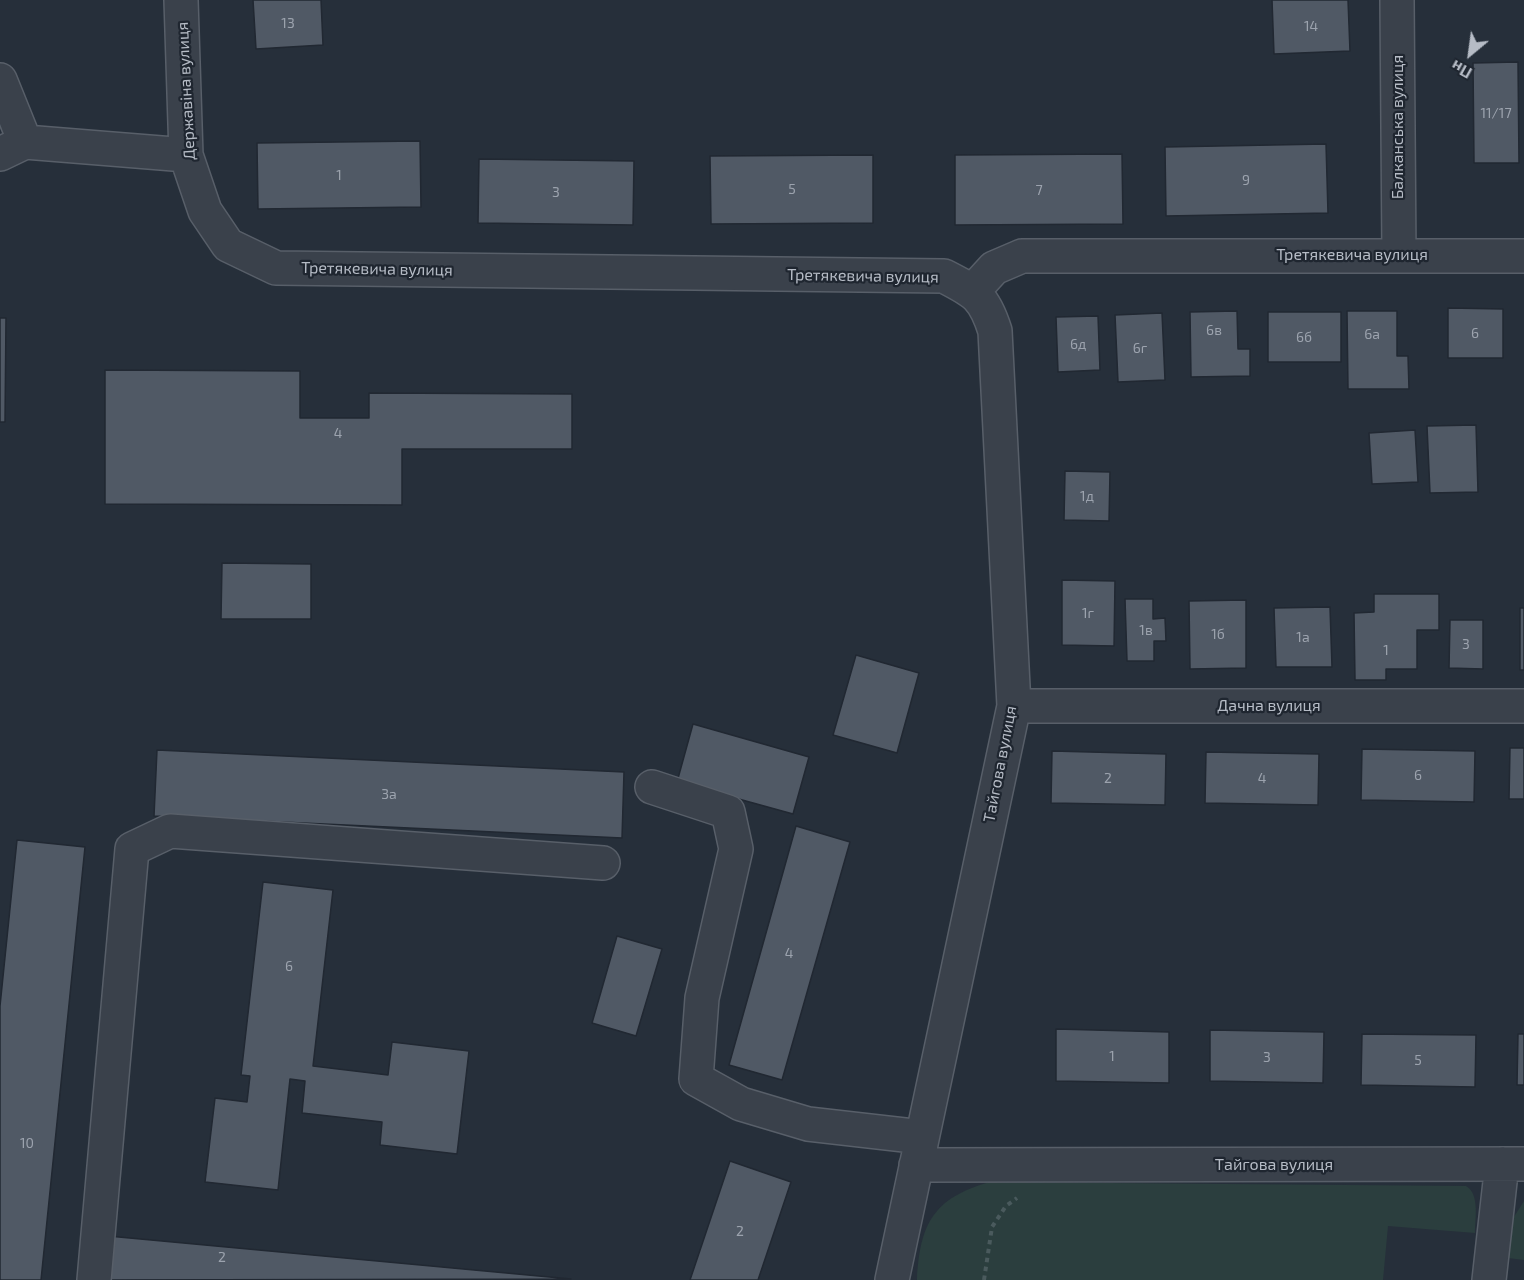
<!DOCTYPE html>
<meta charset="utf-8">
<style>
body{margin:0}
#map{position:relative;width:1524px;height:1280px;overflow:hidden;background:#262f3a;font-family:"Exo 2",sans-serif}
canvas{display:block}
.north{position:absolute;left:1440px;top:24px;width:60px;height:60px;-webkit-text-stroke:4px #1f2630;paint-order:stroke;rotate:209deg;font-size:16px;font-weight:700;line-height:24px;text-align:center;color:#b6bcc6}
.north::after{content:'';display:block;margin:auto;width:21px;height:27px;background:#b6bcc6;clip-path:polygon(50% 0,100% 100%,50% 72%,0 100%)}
</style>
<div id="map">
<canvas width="1524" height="1280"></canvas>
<div class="north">Пн</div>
</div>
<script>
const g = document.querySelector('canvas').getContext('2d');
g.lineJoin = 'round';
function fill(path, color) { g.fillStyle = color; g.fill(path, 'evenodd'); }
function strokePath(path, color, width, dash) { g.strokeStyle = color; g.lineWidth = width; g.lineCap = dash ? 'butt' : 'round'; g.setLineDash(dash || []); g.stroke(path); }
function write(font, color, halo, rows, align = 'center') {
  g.font = font + ' "Exo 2",sans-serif'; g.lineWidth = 4.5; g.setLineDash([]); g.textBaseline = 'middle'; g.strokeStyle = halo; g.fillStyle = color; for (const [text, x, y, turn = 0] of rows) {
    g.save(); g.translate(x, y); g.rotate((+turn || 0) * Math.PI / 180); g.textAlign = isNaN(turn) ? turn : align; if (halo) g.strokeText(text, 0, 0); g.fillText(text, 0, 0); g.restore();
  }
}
fill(new Path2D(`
 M 990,1182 L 1466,1186 C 1480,1194 1475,1219 1475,1233 L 1388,1226 L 1383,1280 L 917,1280 C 920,1224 933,1198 990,1182 Z
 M 1524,1201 L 1524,1260 L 1508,1258 L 1512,1220 Z`), '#2b3e3e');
const building = new Path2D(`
 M 253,0 L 321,0 L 323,45 L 256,49 Z
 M 1272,0 L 1348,0 L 1350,51 L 1274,54 Z
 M 1518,62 L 1519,163 L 1474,163 L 1473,63 Z
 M 420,141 L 421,207 L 258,209 L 257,143 Z
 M 1326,144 L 1328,213 L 1166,216 L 1165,147 Z
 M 1122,154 L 1123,224 L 955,225 L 955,155 Z
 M 873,155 L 873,223 L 711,224 L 710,156 Z
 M 479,159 L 634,161 L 633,225 L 478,223 Z
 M 1448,308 L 1503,309 L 1503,358 L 1448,358 Z
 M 1237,311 L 1238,349 L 1250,349 L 1250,376 L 1191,377 L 1190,312 Z
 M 1347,311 L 1397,311 L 1397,356 L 1408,356 L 1409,389 L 1348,389 Z
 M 1268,312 L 1341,312 L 1341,362 L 1268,362 Z
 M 1162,313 L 1165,380 L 1118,382 L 1115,315 Z
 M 1098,316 L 1100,370 L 1058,372 L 1056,317 Z
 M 0,318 L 6,318 L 5,422 L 0,422 Z
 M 105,370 L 300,371 L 300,418 L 369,418 L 369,393 L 572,394 L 572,449 L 402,449 L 402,505 L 105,504 Z
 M 1476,425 L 1478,492 L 1430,493 L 1427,426 Z
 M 1415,430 L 1418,482 L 1372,484 L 1369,433 Z
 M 1065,471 L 1110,472 L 1109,521 L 1064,520 Z
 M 222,563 L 311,564 L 311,619 L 221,619 Z
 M 1062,580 L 1115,581 L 1114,646 L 1062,645 Z
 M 1374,594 L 1439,594 L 1439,630 L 1417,630 L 1417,669 L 1386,669 L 1386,680 L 1355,680 L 1354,613 L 1374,612 Z
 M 1125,599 L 1153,599 L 1153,619 L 1165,618 L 1166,641 L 1154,641 L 1154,661 L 1127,661 Z
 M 1246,600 L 1246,668 L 1190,669 L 1189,601 Z
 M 1330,607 L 1332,667 L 1276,667 L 1274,608 Z
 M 1520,608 L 1524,608 L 1524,670 L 1520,670 Z
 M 1450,620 L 1483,620 L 1483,669 L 1449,668 Z
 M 856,655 L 919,673 L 897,753 L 833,735 Z
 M 693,724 L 809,757 L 793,814 L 677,782 Z
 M 1510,748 L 1524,748 L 1524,799 L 1509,799 Z
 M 1362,749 L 1475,751 L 1474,802 L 1361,800 Z
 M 157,750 L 624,772 L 622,838 L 154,816 Z
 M 1052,751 L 1166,754 L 1165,805 L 1051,803 Z
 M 1206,752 L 1319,754 L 1318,805 L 1205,803 Z
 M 796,826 L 850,842 L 782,1080 L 729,1065 Z
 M 17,840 L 85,847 L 41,1280 L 0,1280 L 0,1006 Z
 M 263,882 L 333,890 L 313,1066 L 388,1075 L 392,1042 L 469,1051 L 457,1154 L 380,1145 L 382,1122 L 302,1113 L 305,1081 L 290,1079 L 278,1190 L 205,1182 L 215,1098 L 247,1102 L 250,1076 L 241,1075 Z
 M 617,936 L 662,949 L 636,1036 L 592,1023 Z
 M 1056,1029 L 1169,1032 L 1169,1083 L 1056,1081 Z
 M 1210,1030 L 1324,1032 L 1323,1083 L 1210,1081 Z
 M 1362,1034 L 1476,1035 L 1475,1087 L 1361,1085 Z
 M 1518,1034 L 1524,1034 L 1524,1085 L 1517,1085 Z
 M 730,1161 L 791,1182 L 758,1280 L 690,1280 Z
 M 108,1236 L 571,1279 L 104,1280 Z`);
fill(building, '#505965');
strokePath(building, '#212832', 1.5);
const minor = new Path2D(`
 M 181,0 L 186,155 L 205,211 L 228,245 L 276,268 L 944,276 C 975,292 984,296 995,331 L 1014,706 L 892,1280
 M 1397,0 L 1399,255
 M 0,80 L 25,142
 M 0,154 L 25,142 L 186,155
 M 973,291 L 994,268 L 1022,256 L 1524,256
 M 1014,706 L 1524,706
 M 652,787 L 728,812 L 736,849 L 702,998 L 696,1079 L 741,1104 L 808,1124 L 922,1137
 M 916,1165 L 1524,1164
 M 94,1280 L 132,849 L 170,831 L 603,863
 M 1489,1280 L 1502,1164`);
strokePath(minor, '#585f69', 36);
strokePath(new Path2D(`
 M 984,1280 L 992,1227 L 1006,1206 L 1017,1198`), '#4a5a5d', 4, [4.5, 4.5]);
strokePath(minor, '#3a414b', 33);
write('14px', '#9ca3ae', null, [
 ["13",288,23],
 ["14",1311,26],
 ["11/17",1496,113],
 ["1",339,175],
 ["9",1246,180],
 ["5",792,189],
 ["7",1039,190],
 ["3",556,192],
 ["6в",1214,330],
 ["6",1475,333],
 ["6а",1372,334],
 ["6б",1304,337],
 ["6д",1078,344],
 ["6г",1140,348],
 ["4",338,433],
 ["1д",1087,496],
 ["1г",1088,613],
 ["1в",1146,630],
 ["1б",1218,634],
 ["1а",1303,637],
 ["3",1466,644],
 ["1",1386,650],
 ["6",1418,775],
 ["2",1108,778],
 ["4",1262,778],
 ["3а",389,794],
 ["4",789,953],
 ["6",289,966],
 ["1",1112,1056],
 ["3",1267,1057],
 ["5",1418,1060],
 ["10",27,1143],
 ["2",740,1231],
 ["2",222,1257]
]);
write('16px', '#b6bcc6', '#1f2630', [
 ["Державіна вулиця",186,91,-93],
 ["Балканська вулиця",1398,127,-90],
 ["Третякевича вулиця",1352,255],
 ["Третякевича вулиця",377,269,1],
 ["Третякевича вулиця",863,276,1],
 ["Дачна вулиця",1269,706],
 ["Тайгова вулиця",1000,764,-79],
 ["Тайгова вулиця",1274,1165]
]);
</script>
